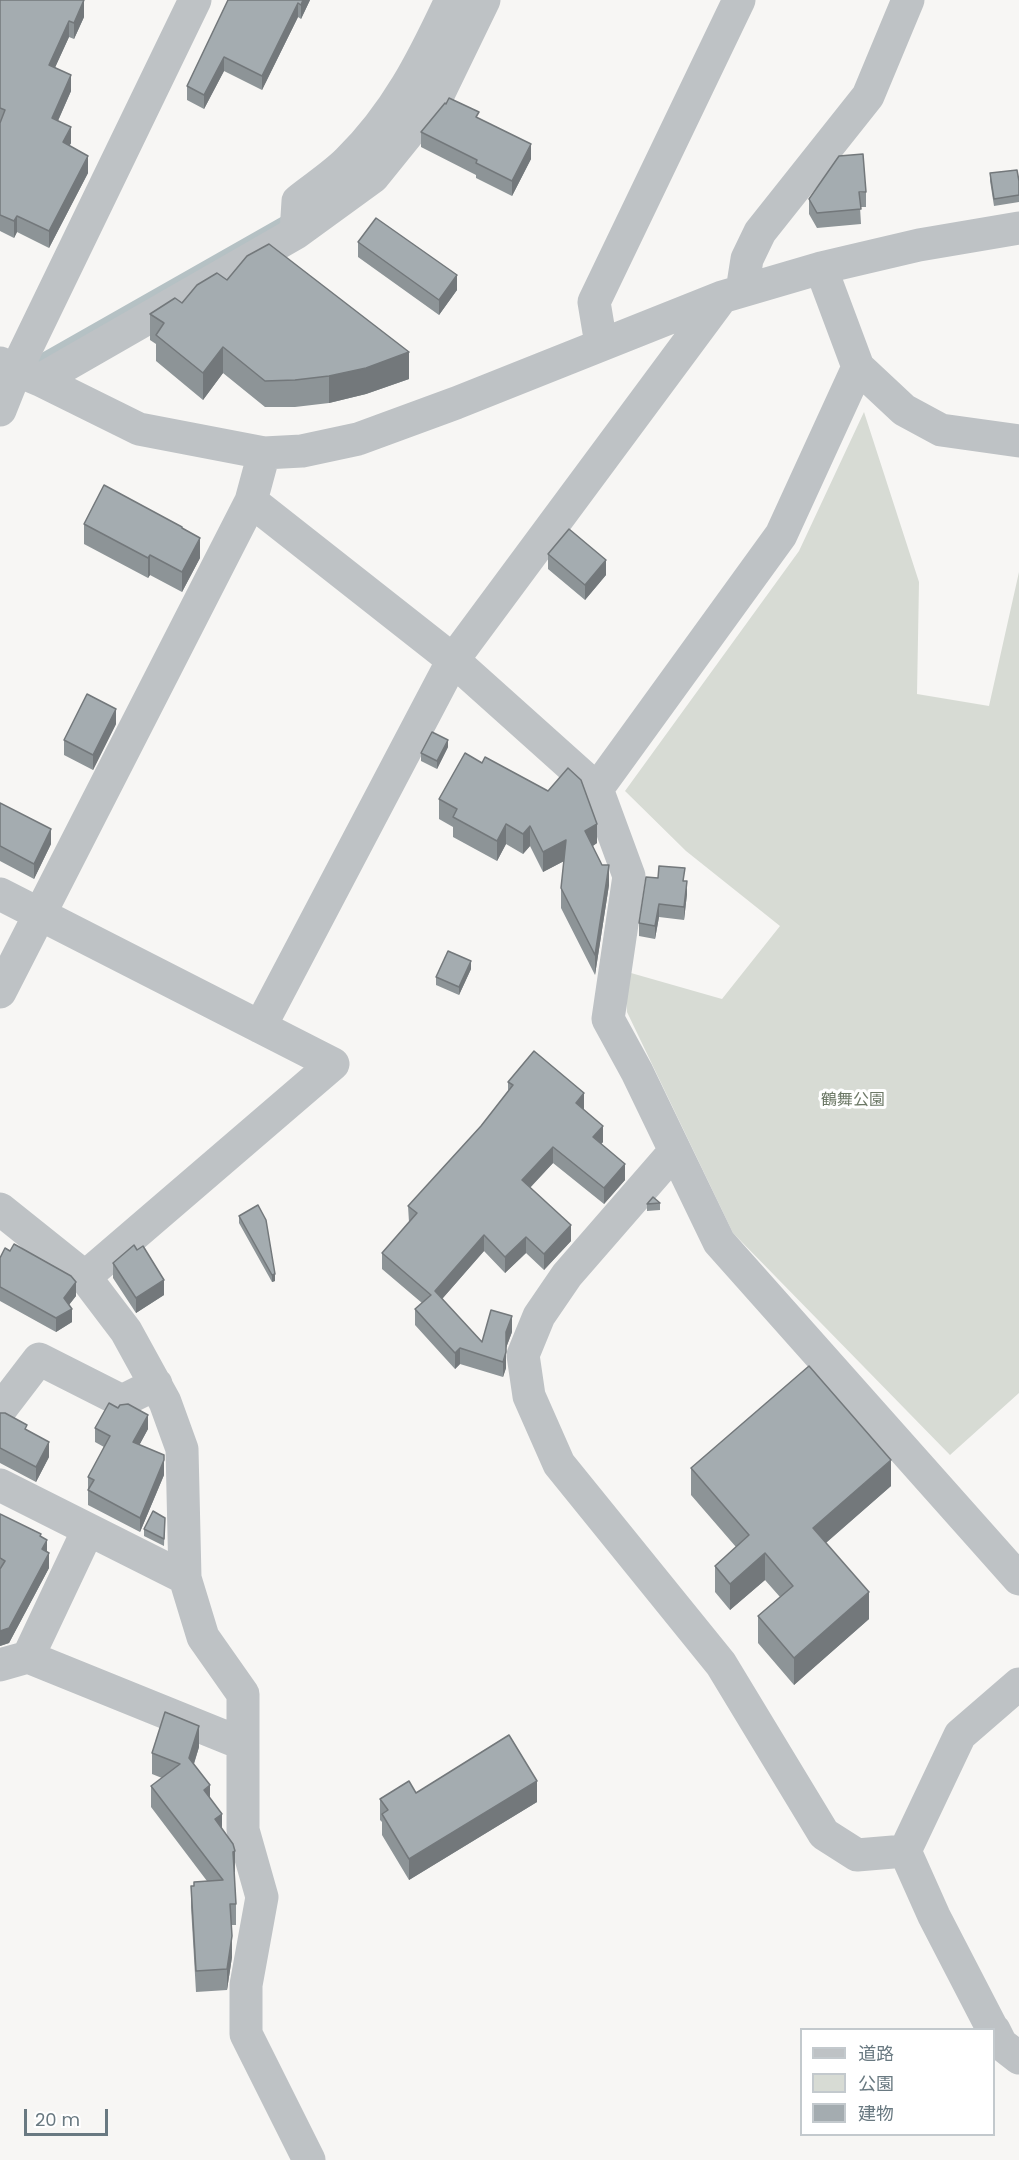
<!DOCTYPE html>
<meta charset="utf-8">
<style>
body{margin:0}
#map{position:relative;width:1019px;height:2160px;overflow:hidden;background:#f7f6f4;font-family:Poppins,"Noto Sans JP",sans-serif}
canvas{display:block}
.legend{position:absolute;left:800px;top:2028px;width:195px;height:108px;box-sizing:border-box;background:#fff;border:2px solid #c3c9cd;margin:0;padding:8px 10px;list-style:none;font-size:18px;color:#697981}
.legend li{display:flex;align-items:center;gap:12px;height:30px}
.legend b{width:30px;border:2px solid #c3c9cd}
.scale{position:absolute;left:24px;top:2109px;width:84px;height:27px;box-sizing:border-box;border:3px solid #697981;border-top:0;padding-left:8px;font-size:18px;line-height:21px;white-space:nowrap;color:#697981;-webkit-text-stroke:4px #fff;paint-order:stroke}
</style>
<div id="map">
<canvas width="1019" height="2160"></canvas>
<ul class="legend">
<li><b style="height:8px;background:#bec2c5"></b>道路</li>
<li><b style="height:16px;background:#d7dbd4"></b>公園</li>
<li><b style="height:16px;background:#a4acb0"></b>建物</li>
</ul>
<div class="scale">20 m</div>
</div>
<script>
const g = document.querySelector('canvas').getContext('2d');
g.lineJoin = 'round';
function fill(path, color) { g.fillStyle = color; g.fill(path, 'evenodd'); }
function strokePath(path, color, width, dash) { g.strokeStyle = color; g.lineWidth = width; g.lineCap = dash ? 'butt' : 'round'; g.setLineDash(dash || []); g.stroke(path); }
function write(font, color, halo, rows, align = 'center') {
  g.font = font + ' Poppins,"Noto Sans JP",sans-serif'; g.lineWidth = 6; g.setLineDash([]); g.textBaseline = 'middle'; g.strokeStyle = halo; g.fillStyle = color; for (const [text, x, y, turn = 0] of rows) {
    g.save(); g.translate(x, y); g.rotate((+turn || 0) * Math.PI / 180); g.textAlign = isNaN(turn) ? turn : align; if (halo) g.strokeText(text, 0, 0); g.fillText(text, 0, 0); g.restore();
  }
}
fill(new Path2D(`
 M 864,412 L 919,582 L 917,694 L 989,706 L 1019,572 L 1019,1393 L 950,1455 L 733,1233 L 627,1012 L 624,971 L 722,999 L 780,926 L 686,851 L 625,791 L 799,551 Z`), '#d7dbd4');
strokePath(new Path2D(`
 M 32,363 L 289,217`), '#b5c1c4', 8);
strokePath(new Path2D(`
 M 296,233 L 298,201 C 314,188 333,176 348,161 C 396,114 423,60 451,0
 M 821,268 L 858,367 L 904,410 L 941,430 L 1019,441
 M 742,291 L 747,259 L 760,232 L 868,96 L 908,0
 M 601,344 L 594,302 L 739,0
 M 0,363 L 40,380 L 139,429 L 264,453 L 302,451 L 358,439 L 456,403 L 722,297 L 821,268 L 919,245 L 1019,228
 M 40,380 L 296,233 L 373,177 L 436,99 L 484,0
 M 0,410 L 16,370 L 195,0
 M 251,501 L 453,660 L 597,789 L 629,876 L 608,1019 L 637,1072 L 719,1242 L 1019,1579
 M 597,789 L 781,535 L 858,367
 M 0,894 L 333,1064 L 85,1277
 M 0,992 L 251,501 L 264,453
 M 260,1027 L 453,660 L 722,297
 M 674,1152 L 567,1275 L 539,1316 L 523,1355 L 529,1396 L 559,1464 L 721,1664 L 824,1834 L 857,1855 L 905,1851 L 934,1916 L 993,2030
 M 0,1209 L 85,1277 L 126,1331 L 165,1402 L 182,1449 L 185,1578 L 203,1637 L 243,1694 L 243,1830 L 262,1897 L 246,1985 L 246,2034 L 309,2160
 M 0,1410 L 39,1359 L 122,1401 L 156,1384
 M 0,1485 L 185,1578
 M 28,1657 L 88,1530
 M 0,1665 L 28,1657 L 243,1744
 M 905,1851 L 960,1735 L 1019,1684
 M 994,2030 L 1001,2044 L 1019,2058`), '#bec2c5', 33);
fill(new Path2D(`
 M 0,0 L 84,17 L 74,39 L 69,37 L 55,67 L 71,91 L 58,121 L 71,143 L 69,146 L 88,173 L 49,248 L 17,232 L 14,238 L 0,231 Z
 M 228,0 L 310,0 L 301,19 L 298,17 L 262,90 L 224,71 L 204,109 L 187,100 L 187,86 Z
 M 479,118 L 531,159 L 512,196 L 476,178 L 476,175 L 421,147 L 421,132 Z
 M 990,173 L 1019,181 L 1019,202 L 994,206 L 990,181 Z
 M 866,192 L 866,207 L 860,207 L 861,224 L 817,228 L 809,214 L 809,199 Z
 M 358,242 L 457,290 L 439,315 L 358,257 Z
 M 227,280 L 409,379 L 366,394 L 329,403 L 295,407 L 265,407 L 223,373 L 203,400 L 156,361 L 156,344 L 150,340 L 150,314 L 182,303 Z
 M 84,524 L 182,529 L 200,558 L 182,592 L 150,575 L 148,578 L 84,544 Z
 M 548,554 L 606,575 L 585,600 L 548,569 Z
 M 116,724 L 93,770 L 64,755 L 64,740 Z
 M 448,747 L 437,769 L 421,761 L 421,753 Z
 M 439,799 L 597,843 L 593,846 L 609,885 L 595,975 L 561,908 L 561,888 L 564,861 L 543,872 L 530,846 L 523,854 L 506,844 L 497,861 L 453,837 L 453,827 L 439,819 Z
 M 0,803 L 51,844 L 34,879 L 0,861 Z
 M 685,881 L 687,894 L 684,920 L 659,917 L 655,939 L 639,936 L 639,923 Z
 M 471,969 L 459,995 L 436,985 L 436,977 Z
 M 508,1082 L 584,1109 L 584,1110 L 603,1142 L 601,1144 L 625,1180 L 604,1204 L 553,1163 L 530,1188 L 571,1241 L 544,1270 L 526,1253 L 505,1273 L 484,1251 L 442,1299 L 482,1342 L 512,1332 L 506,1348 L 506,1368 L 503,1377 L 460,1364 L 455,1369 L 415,1325 L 415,1309 L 422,1303 L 382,1269 L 382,1253 L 409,1222 L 408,1206 L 481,1126 L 508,1091 Z
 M 660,1203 L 660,1210 L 647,1211 L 647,1204 Z
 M 239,1216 L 266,1220 L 275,1281 L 272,1282 L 239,1223 Z
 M 0,1258 L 76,1296 L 69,1305 L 72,1322 L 56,1332 L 0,1301 Z
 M 113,1263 L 164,1295 L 136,1313 L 113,1278 Z
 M 0,1413 L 27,1430 L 49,1457 L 36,1482 L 0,1463 Z
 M 95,1428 L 148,1429 L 139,1445 L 164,1475 L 140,1532 L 88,1505 L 88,1477 L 104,1447 L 95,1442 Z
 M 691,1468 L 891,1486 L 826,1543 L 869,1619 L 794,1685 L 758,1643 L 758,1616 L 780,1597 L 765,1580 L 730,1610 L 715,1592 L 715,1566 L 736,1547 L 691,1495 Z
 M 0,1514 L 41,1537 L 47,1551 L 49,1568 L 9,1643 L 0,1646 Z
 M 165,1518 L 164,1546 L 144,1536 L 144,1529 Z
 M 199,1747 L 194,1764 L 210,1798 L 222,1829 L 235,1872 L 234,1872 L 236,1904 L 236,1925 L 231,1925 L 232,1957 L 227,1990 L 196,1992 L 191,1907 L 191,1886 L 194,1886 L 207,1881 L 151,1807 L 151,1786 L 162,1778 L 152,1774 L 152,1753 Z
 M 416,1793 L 537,1802 L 409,1880 L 382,1835 L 382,1822 L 380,1820 L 380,1799 Z`), '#8d9497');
fill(new Path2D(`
 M 84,0 L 84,17 L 74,39 L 74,23 Z
 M 303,0 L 310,0 L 301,19 L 301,5 Z
 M 298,3 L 298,17 L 262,90 L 262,76 Z
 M 69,21 L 69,37 L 49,81 L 49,65 Z
 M 224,57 L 224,71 L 204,109 L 204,95 Z
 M 71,75 L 71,91 L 52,134 L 52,118 Z
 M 71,127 L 71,143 L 63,159 L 63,142 Z
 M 531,144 L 531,159 L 512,196 L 512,181 Z
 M 88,156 L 88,173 L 49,248 L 49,231 Z
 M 17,216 L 17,232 L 14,238 L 14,221 Z
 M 457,275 L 457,290 L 439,315 L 439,300 Z
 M 223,347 L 223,373 L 203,400 L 203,373 Z
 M 409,352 L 409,379 L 366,394 L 329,403 L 329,376 Z
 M 200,538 L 200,558 L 182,592 L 182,572 Z
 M 150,555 L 150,575 L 148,578 L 148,558 Z
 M 606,560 L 606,575 L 585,600 L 585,585 Z
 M 116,709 L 116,724 L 93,770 L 93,755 Z
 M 448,740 L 448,747 L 437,769 L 437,761 Z
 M 506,824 L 506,844 L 497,861 L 497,841 Z
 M 597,824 L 597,843 L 585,851 L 585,831 Z
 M 530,826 L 530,846 L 523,854 L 523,834 Z
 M 51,829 L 51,844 L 34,879 L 34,864 Z
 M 566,840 L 566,860 L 543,872 L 543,852 Z
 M 609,865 L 609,885 L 595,975 L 595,955 Z
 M 687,881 L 687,894 L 684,920 L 684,907 Z
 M 659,904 L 659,917 L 655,939 L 655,926 Z
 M 471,961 L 471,969 L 459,995 L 459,987 Z
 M 584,1093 L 584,1109 L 576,1119 L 576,1103 Z
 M 603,1126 L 603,1142 L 593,1153 L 593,1137 Z
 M 553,1147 L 553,1163 L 522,1196 L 522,1180 Z
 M 625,1164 L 625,1180 L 604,1204 L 604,1188 Z
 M 571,1225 L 571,1241 L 544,1270 L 544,1254 Z
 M 484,1235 L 484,1251 L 435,1307 L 435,1291 Z
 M 526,1237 L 526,1253 L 505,1273 L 505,1257 Z
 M 275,1274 L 275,1281 L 272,1282 L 272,1275 Z
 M 164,1280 L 164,1295 L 136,1313 L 136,1298 Z
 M 76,1282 L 76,1296 L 64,1311 L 64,1298 Z
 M 72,1309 L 72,1322 L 56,1332 L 56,1318 Z
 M 512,1316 L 512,1332 L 506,1348 L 506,1332 Z
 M 460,1348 L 460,1364 L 455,1369 L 455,1353 Z
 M 506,1352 L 506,1368 L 503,1377 L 503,1362 Z
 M 148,1415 L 148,1429 L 133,1457 L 133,1442 Z
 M 49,1442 L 49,1457 L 36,1482 L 36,1467 Z
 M 164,1460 L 164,1475 L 140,1532 L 140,1518 Z
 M 891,1460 L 891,1486 L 813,1554 L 813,1528 Z
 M 47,1540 L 47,1555 L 42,1549 Z
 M 49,1553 L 49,1568 L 9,1643 L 0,1646 L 0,1631 Z
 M 765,1553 L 765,1580 L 730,1610 L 730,1584 Z
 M 869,1592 L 869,1619 L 794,1685 L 794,1658 Z
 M 199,1726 L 199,1747 L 189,1779 L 189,1758 Z
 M 537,1781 L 537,1802 L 409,1880 L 409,1859 Z
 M 210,1785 L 210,1806 L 204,1790 Z
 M 222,1814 L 222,1835 L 215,1819 Z
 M 235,1851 L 235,1872 L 233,1873 L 233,1852 Z
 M 232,1936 L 232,1957 L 227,1990 L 227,1969 Z`), '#73787b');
const building = new Path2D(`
 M 0,0 L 84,0 L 74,23 L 69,21 L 49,65 L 71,75 L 52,118 L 71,127 L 63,142 L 88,156 L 49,231 L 17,216 L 14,221 L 0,215 L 0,123 L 5,110 L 0,108 Z
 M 228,0 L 303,0 L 301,5 L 298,3 L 262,76 L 224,57 L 204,95 L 187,86 Z
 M 449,98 L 479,112 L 476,117 L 531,144 L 512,181 L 476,163 L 477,160 L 421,132 L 445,103 L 446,104 Z
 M 863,154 L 866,192 L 859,192 L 861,209 L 817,213 L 809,199 L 839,156 Z
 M 1017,170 L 1019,181 L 1019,195 L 994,199 L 990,173 Z
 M 376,218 L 457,275 L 439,300 L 358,242 Z
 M 269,244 L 409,352 L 366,368 L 329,376 L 295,380 L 265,381 L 223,347 L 203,373 L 156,335 L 164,323 L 150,314 L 175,298 L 182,303 L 197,285 L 217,273 L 227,280 L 247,256 Z
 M 104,485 L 182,527 L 182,528 L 200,538 L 182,572 L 150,555 L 148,558 L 84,524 Z
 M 569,529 L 606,560 L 585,585 L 548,554 Z
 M 87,694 L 116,709 L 93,755 L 64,740 Z
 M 432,732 L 448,740 L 437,761 L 421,753 Z
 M 465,753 L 482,763 L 485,757 L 548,791 L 568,768 L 581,780 L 597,824 L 585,831 L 602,865 L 609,865 L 595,955 L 561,888 L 566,840 L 543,852 L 530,826 L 523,834 L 506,824 L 497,841 L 453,817 L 457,809 L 439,799 Z
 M 0,803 L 51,829 L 34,864 L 0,846 Z
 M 659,866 L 685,868 L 683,881 L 687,881 L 684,907 L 659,904 L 655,926 L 639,923 L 646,877 L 658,878 Z
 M 448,951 L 471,961 L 459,987 L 436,977 Z
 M 534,1051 L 584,1093 L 576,1103 L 603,1126 L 593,1137 L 625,1164 L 604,1188 L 553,1147 L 522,1180 L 571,1225 L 544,1254 L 526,1237 L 505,1257 L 484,1235 L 435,1291 L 482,1342 L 491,1310 L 512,1316 L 506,1332 L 506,1352 L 503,1362 L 460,1348 L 455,1353 L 415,1309 L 431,1295 L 382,1253 L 417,1213 L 408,1206 L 481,1126 L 513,1085 L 508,1082 Z
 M 653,1197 L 660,1203 L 647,1204 Z
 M 258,1205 L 266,1220 L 275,1274 L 272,1275 L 239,1216 Z
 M 14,1244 L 71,1276 L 76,1282 L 64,1298 L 72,1309 L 56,1318 L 0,1287 L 0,1258 L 5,1248 L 10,1251 Z
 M 134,1245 L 137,1250 L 143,1246 L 164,1280 L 136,1298 L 113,1263 Z
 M 809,1366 L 891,1460 L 813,1528 L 869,1592 L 794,1658 L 758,1616 L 793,1586 L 765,1553 L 730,1584 L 715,1566 L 749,1535 L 691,1468 Z
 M 109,1403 L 118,1408 L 120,1405 L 128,1404 L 148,1415 L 133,1442 L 164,1455 L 164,1460 L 140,1518 L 88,1490 L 94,1480 L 88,1477 L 110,1436 L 95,1428 Z
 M 0,1413 L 5,1413 L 27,1425 L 25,1429 L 49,1442 L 36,1467 L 0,1448 Z
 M 153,1511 L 165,1518 L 164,1539 L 144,1529 Z
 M 0,1514 L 41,1534 L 40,1536 L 47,1540 L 42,1549 L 49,1553 L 9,1628 L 0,1631 L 0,1569 L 5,1561 L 0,1558 Z
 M 165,1712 L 199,1726 L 189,1758 L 210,1785 L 204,1790 L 222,1814 L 215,1819 L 233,1844 L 235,1851 L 233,1852 L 236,1904 L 230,1904 L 232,1936 L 227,1969 L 196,1971 L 191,1886 L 194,1886 L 194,1882 L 223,1880 L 151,1786 L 180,1764 L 152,1753 Z
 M 509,1735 L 537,1781 L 409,1859 L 382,1814 L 388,1810 L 380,1799 L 409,1781 L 416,1793 Z`);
fill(building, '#a4acb0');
strokePath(building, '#73787b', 1.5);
write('16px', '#6d7967', '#fff', [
 ["鶴舞公園",853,1101]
]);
</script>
